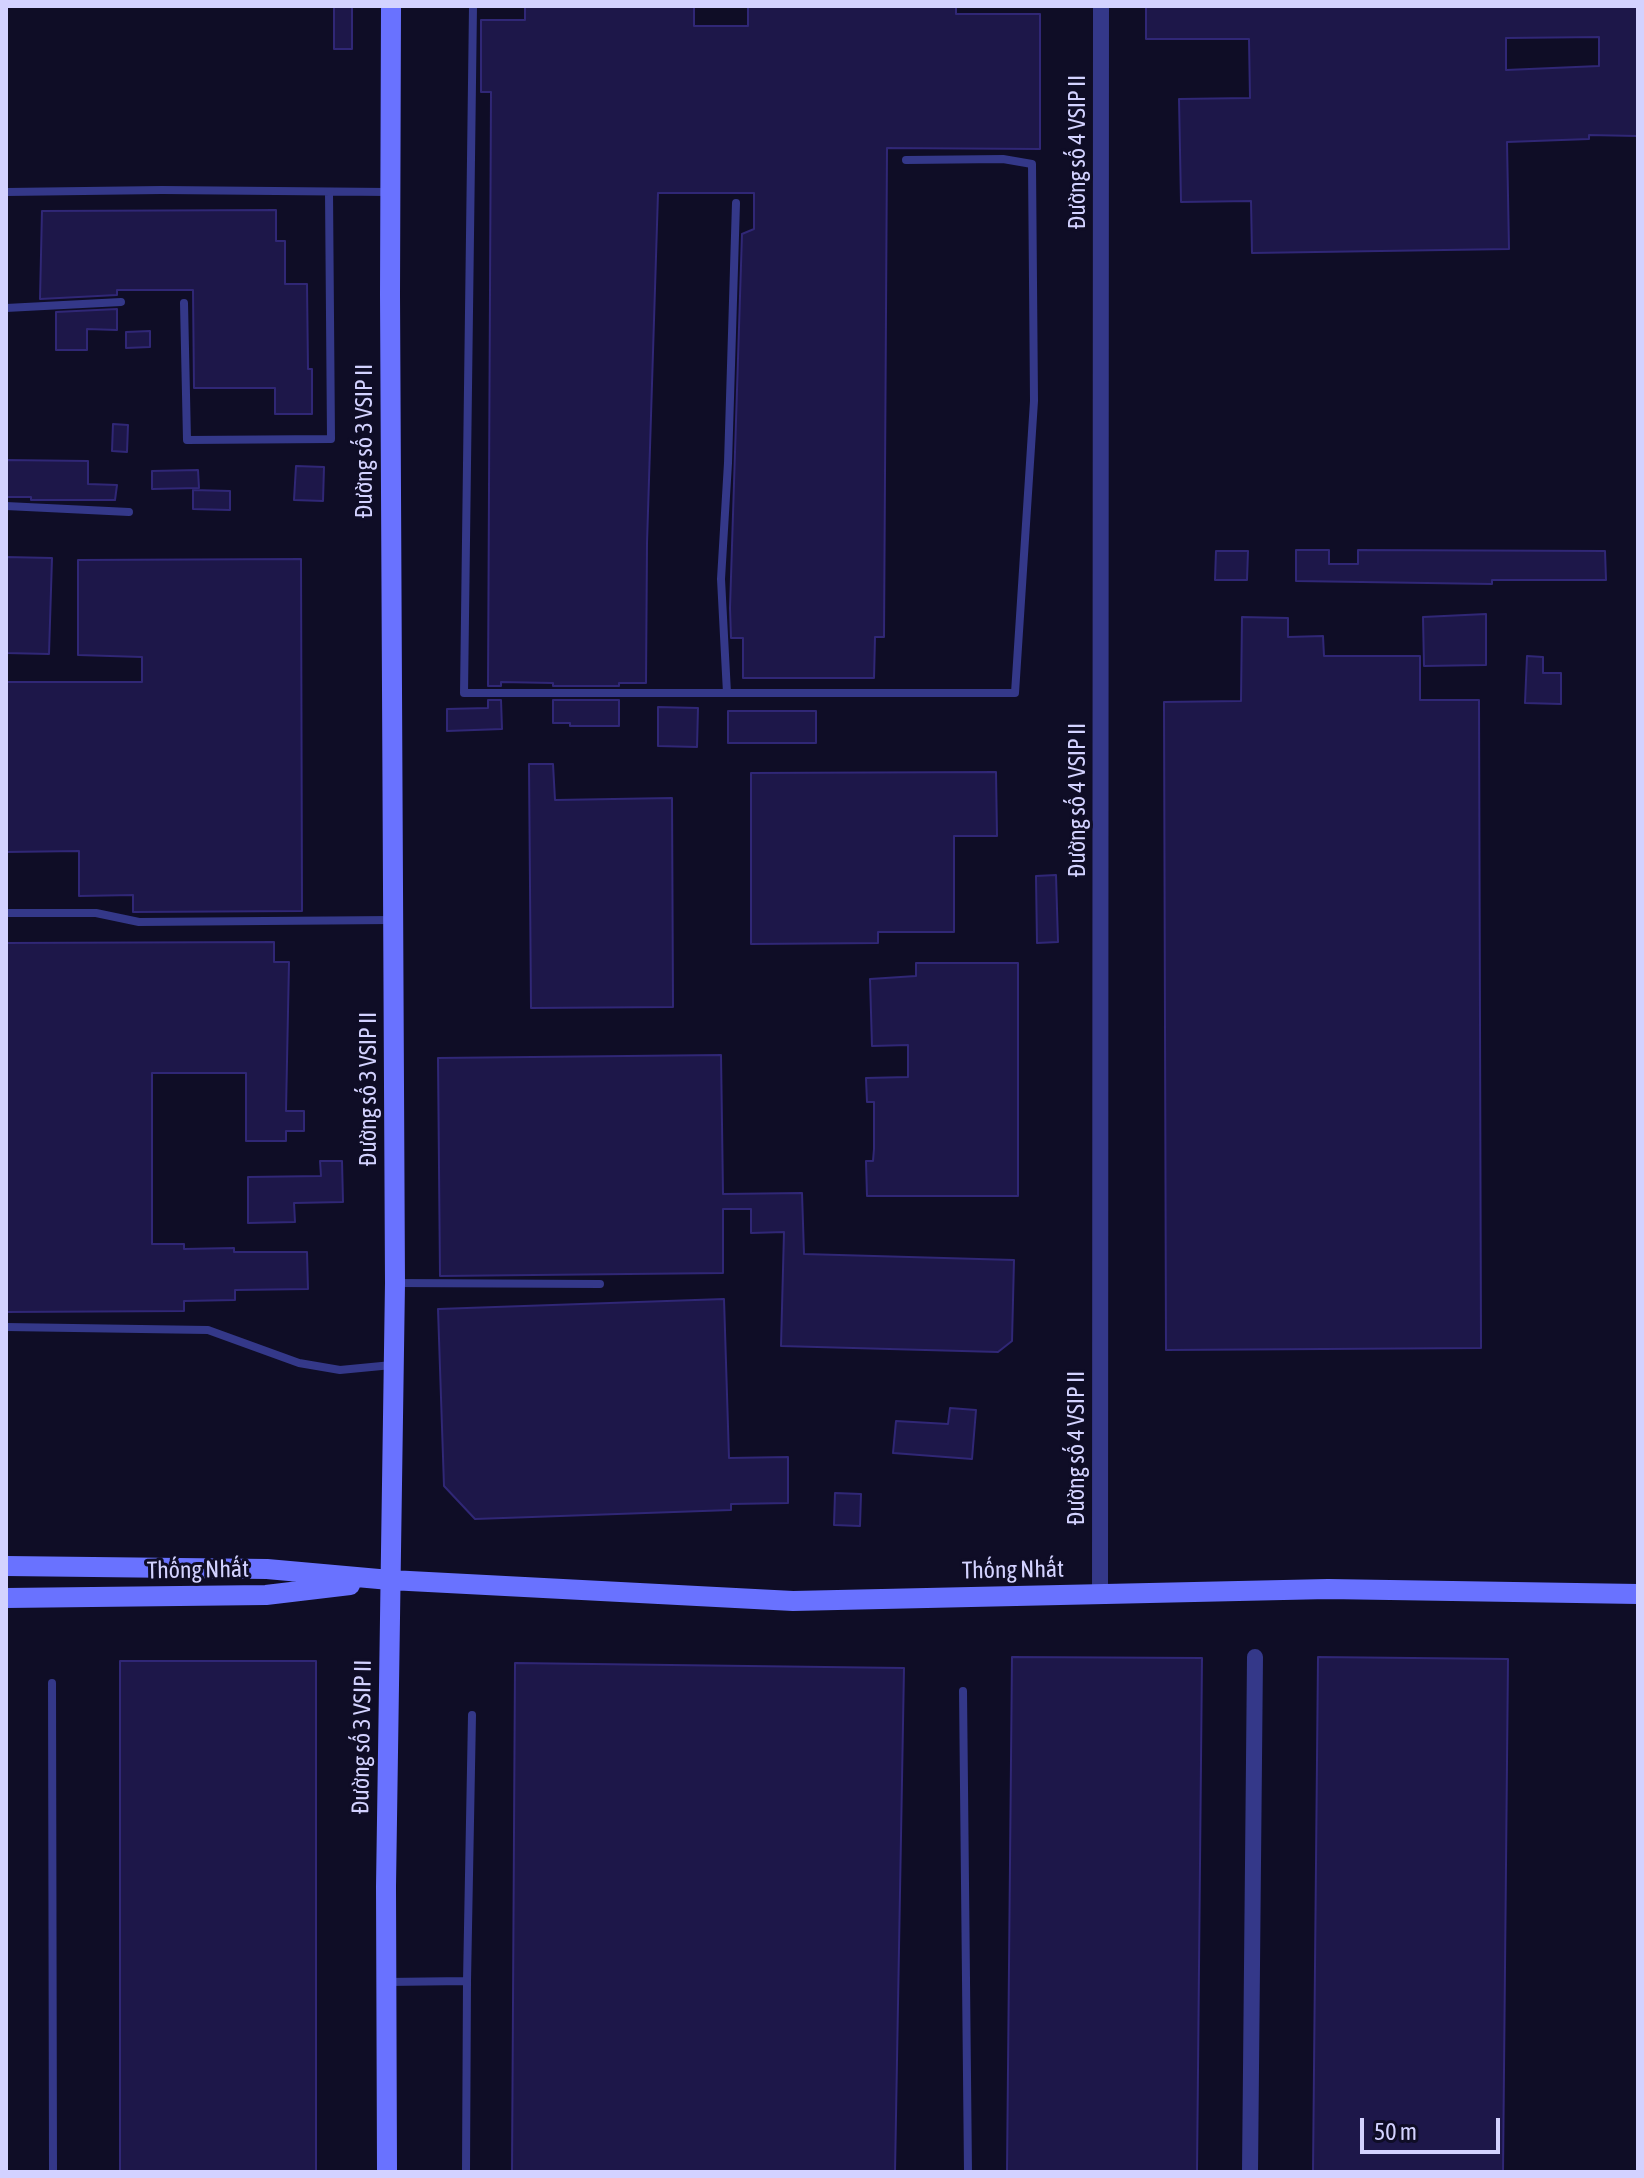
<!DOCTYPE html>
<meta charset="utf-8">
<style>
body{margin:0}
#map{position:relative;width:1644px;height:2178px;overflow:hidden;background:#0f0d26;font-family:"Asap Condensed",sans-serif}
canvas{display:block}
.frame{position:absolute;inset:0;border:8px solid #d3d2ff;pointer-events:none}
.scale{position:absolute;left:1360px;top:2118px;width:140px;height:36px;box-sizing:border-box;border:4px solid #d3d2ff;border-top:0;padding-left:10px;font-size:24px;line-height:28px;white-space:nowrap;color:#d3d2ff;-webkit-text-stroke:6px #0f0d26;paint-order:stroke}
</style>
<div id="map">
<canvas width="1644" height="2178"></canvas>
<div class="frame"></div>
<div class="scale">50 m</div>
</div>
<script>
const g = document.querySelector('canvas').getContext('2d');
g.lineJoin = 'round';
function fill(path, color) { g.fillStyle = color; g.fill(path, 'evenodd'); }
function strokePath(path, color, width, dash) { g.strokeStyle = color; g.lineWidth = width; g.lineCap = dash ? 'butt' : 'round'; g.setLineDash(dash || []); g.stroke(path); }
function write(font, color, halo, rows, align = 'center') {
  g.font = font + ' "Asap Condensed",sans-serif'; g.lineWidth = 6; g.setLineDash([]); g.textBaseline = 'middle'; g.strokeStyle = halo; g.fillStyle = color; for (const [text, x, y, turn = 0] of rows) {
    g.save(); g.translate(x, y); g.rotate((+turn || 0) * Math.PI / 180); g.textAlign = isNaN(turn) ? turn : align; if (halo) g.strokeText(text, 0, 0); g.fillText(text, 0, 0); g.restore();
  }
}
const building = new Path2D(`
 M 334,6 L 352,6 L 352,49 L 334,49 Z
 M 525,6 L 694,6 L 694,26 L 748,26 L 748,6 L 956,6 L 956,14 L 1040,14 L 1040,149 L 887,148 L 884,637 L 875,637 L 874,678 L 743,678 L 743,638 L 731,638 L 730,608 L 742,234 L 754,229 L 754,193 L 658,193 L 647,543 L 646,683 L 619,683 L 619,686 L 553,686 L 553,683 L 501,682 L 501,686 L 488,686 L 491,92 L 481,92 L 481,20 L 525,20 Z
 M 1146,6 L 1638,6 L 1637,136 L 1589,135 L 1589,139 L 1507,142 L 1509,249 L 1252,253 L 1251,201 L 1181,202 L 1179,99 L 1250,98 L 1249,39 L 1146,39 ZM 1599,37 L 1599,66 L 1506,70 L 1506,38 Z
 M 276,210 L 276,241 L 285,241 L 285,284 L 307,284 L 308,369 L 312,369 L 312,414 L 275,414 L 275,388 L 194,388 L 193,290 L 117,290 L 117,295 L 40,299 L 42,211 Z
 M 117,309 L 117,330 L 87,329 L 87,350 L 56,350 L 56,312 Z
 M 150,331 L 150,347 L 126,348 L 126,332 Z
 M 113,424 L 128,425 L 127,452 L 112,451 Z
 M 6,460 L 88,461 L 88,484 L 117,485 L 115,500 L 31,500 L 31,497 L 6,497 Z
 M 296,466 L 324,467 L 323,501 L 294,500 Z
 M 198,470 L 199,488 L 152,489 L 152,471 Z
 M 193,490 L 230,491 L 230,510 L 193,509 Z
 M 1296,550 L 1329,550 L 1329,564 L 1358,564 L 1358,550 L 1605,551 L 1606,580 L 1492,580 L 1492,584 L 1296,581 Z
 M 1216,551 L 1248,551 L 1247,580 L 1215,580 Z
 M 6,557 L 52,558 L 49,654 L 6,653 Z
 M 301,559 L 302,911 L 133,912 L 133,895 L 79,896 L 79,851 L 6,852 L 6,682 L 142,682 L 142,657 L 78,655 L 78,560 Z
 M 1486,614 L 1486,665 L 1424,666 L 1423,617 Z
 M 1242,617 L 1288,618 L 1288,637 L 1323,636 L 1324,656 L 1420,656 L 1420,700 L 1479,700 L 1481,1348 L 1166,1350 L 1164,702 L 1241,701 Z
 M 1527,656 L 1543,657 L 1543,673 L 1561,673 L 1561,704 L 1525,703 Z
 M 488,700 L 501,700 L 502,729 L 447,731 L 447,709 L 488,708 Z
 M 553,700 L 619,700 L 619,726 L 570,726 L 570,723 L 553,723 Z
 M 658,707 L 698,708 L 697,747 L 658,746 Z
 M 728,711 L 816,711 L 816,743 L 728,743 Z
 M 529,764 L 553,764 L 555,800 L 672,798 L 673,1007 L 531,1008 Z
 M 996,772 L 997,836 L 954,836 L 954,932 L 878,932 L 878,943 L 751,944 L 751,773 Z
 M 1056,875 L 1058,942 L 1037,943 L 1036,876 Z
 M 274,942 L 274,962 L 289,962 L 286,1111 L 304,1111 L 304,1131 L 286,1131 L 286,1141 L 246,1141 L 246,1073 L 152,1073 L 152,1244 L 184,1244 L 184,1249 L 234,1248 L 234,1252 L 307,1252 L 308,1289 L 235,1290 L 235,1300 L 184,1301 L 184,1311 L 6,1312 L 6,943 Z
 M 916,963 L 1018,963 L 1018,1196 L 867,1196 L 866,1161 L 873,1161 L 874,1149 L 874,1102 L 867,1102 L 866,1078 L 908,1077 L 908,1045 L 872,1046 L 870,979 L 916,976 Z
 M 721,1055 L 723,1194 L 802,1193 L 804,1254 L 1014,1260 L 1012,1341 L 998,1352 L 781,1346 L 784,1232 L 751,1233 L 751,1209 L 723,1209 L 723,1273 L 440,1276 L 438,1058 Z
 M 320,1161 L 342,1161 L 343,1202 L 294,1203 L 295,1222 L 248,1223 L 248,1177 L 321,1176 Z
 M 724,1299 L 729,1458 L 788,1457 L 788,1503 L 731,1504 L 731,1510 L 475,1519 L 444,1486 L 438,1309 Z
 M 950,1408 L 976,1410 L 972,1459 L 893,1453 L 896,1421 L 948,1424 Z
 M 835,1493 L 861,1494 L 860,1526 L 834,1525 Z
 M 1012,1657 L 1202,1658 L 1197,2172 L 1007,2172 Z
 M 1318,1657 L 1508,1659 L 1503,2172 L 1313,2172 Z
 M 120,1661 L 316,1661 L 316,2172 L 120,2172 Z
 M 515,1663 L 904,1668 L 895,2172 L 512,2172 Z`);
fill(building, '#1d1749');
strokePath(building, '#302776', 2);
strokePath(new Path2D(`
 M 473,6 L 464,693 L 1015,693 L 1034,401 L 1032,164 L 1003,159 L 906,160
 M 6,192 L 162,190 L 389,192
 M 184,303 L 187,440 L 331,439 L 329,192
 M 6,308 L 121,302
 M 6,506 L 129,512
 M 727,693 L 721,579 L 728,463 L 736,203
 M 6,913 L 96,913 L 139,922 L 392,920
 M 395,1283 L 600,1284
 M 6,1327 L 208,1330 L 299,1363 L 340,1370 L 392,1365
 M 52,1683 L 53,2172
 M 963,1691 L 968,2172
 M 467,1981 L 472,1715
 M 386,1982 L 467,1981 L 466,2172`), '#343889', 8);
strokePath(new Path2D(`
 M 1100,1594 L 1101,6
 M 1250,2172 L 1255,1657`), '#343889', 16);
strokePath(new Path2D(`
 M 6,1566 L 267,1569 L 390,1580 L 793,1601 L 1328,1589 L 1638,1594
 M 6,1598 L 266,1595 L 350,1585
 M 387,2172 L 386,1886 L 395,1283 L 390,294 L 391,6`), '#6972ff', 20);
write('24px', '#d3d2ff', '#0f0d26', [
 ["Đường số 4 VSIP II",1077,152,-90],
 ["Đường số 3 VSIP II",364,441,-90],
 ["Đường số 4 VSIP II",1077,800,-90],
 ["Đường số 3 VSIP II",368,1089,-90],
 ["Đường số 4 VSIP II",1076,1448,-90],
 ["Thống Nhất",198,1570,-1],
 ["Thống Nhất",1013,1570,-1],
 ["Đường số 3 VSIP II",362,1737,-89]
]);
</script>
